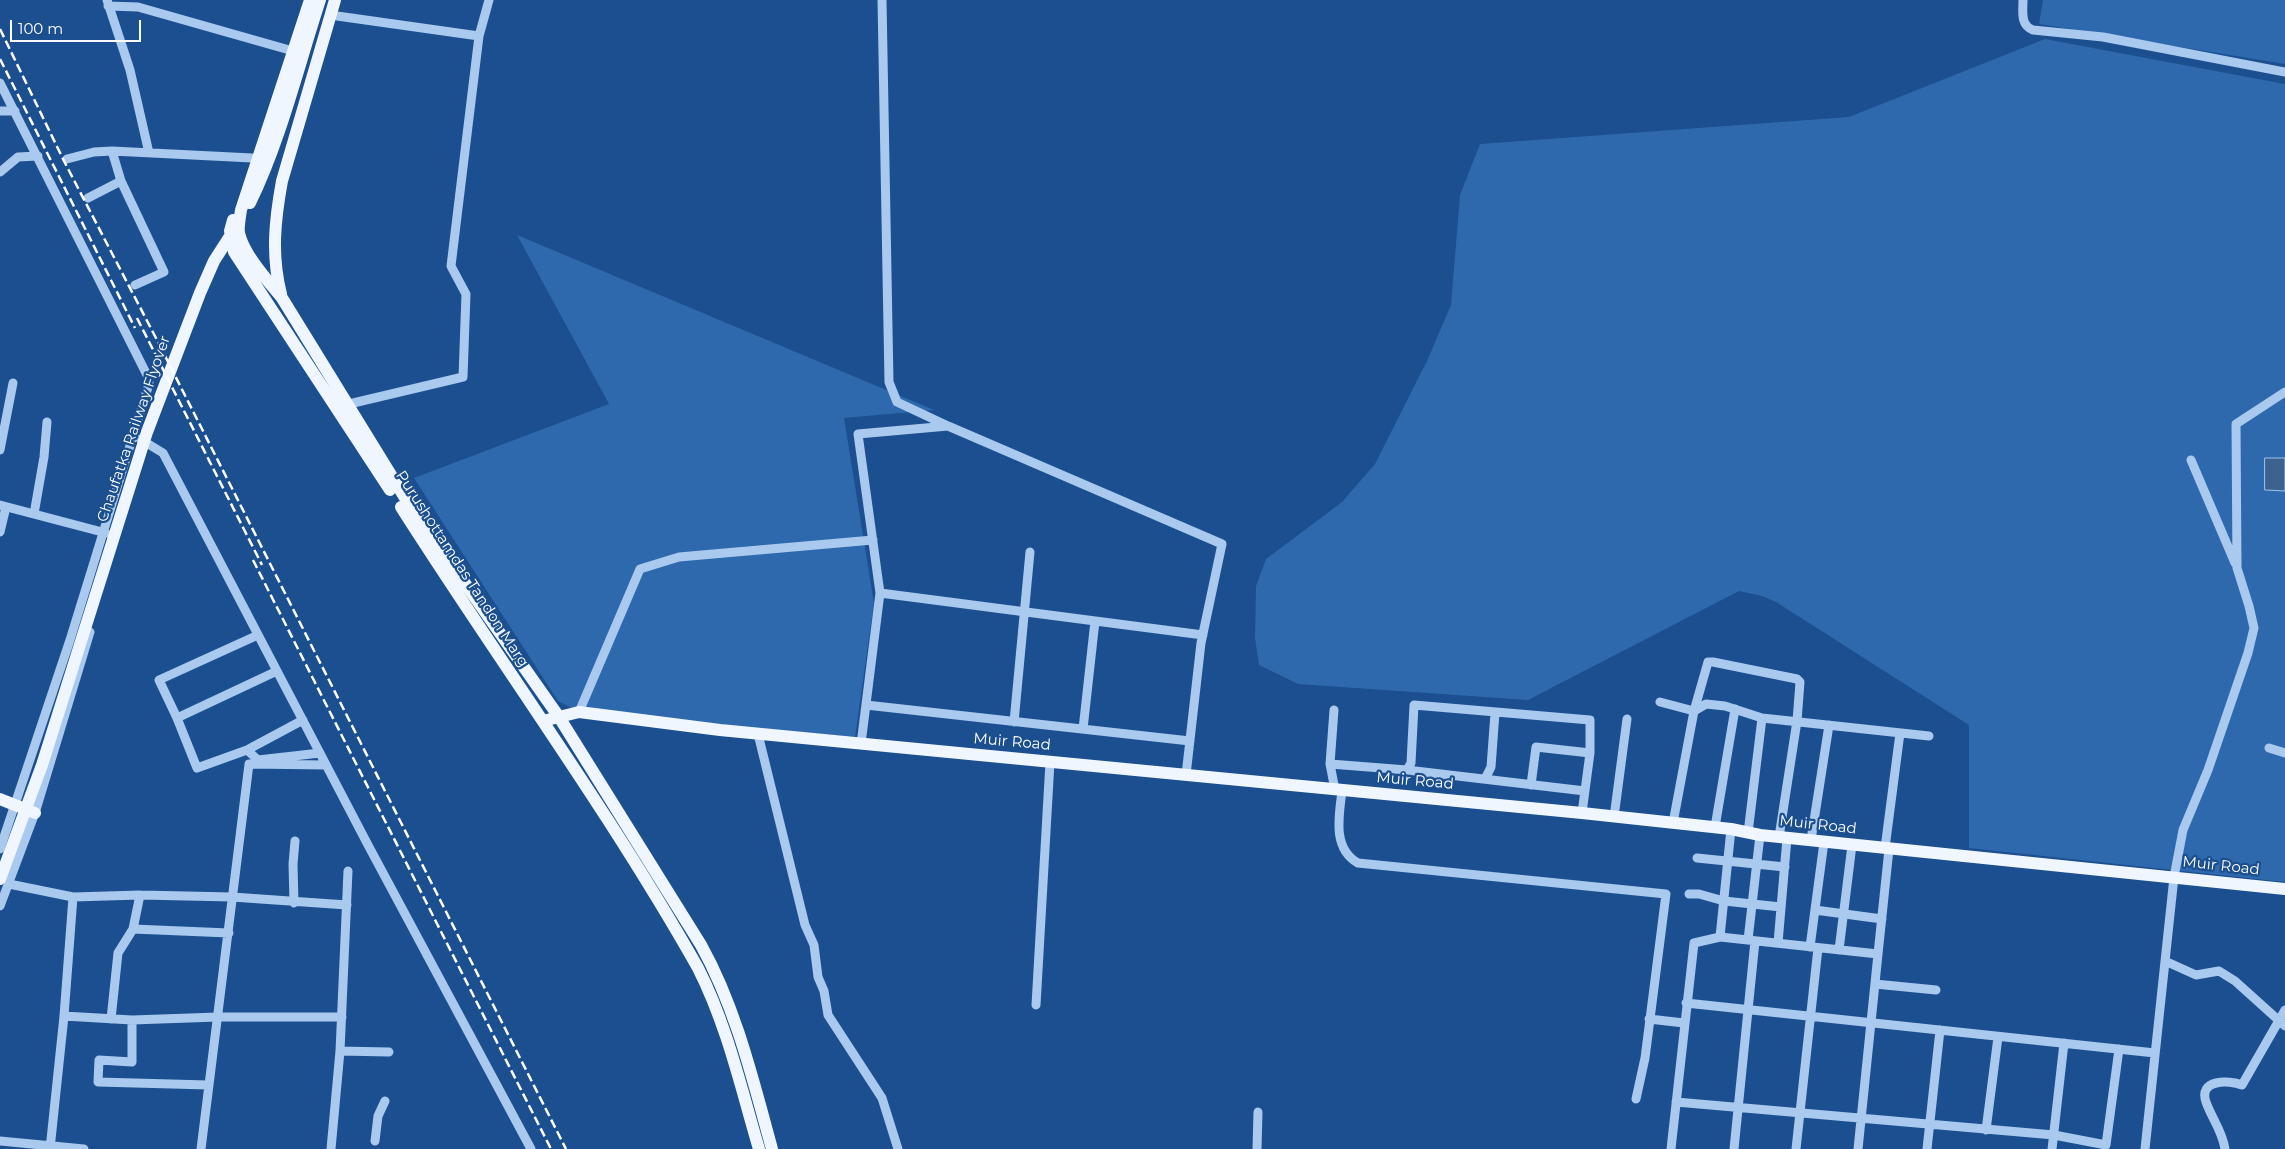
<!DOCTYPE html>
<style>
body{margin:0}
#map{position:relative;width:2285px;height:1149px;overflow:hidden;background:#1b4f8f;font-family:Montserrat,sans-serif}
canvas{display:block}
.scale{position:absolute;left:10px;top:20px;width:131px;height:22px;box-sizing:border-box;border:2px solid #fff;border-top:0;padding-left:6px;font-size:15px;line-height:18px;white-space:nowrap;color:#fff;-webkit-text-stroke:4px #1b4f8f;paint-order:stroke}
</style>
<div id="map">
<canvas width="2285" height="1149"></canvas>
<div class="scale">100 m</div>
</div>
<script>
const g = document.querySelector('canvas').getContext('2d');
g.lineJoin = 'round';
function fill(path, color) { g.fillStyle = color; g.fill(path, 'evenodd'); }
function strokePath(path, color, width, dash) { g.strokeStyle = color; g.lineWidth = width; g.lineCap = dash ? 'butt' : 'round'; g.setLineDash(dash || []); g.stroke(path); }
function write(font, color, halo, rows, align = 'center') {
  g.font = font + ' Montserrat,sans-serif'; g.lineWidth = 4.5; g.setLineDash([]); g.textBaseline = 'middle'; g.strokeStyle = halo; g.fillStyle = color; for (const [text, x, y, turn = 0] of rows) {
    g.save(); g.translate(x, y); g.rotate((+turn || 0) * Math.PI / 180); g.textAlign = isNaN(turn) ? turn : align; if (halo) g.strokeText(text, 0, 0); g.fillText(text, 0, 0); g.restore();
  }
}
fill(new Path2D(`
 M 2043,0 L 2285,0 L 2285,64 L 2039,24 Z
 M 2045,39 L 2285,84 L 2285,882 L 1969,848 L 1969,725 L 1776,602 L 1762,596 L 1739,591 L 1528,700 L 1298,684 L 1259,665 L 1255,638 L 1256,586 L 1266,559 L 1342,502 L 1375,464 L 1427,361 L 1451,305 L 1460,195 L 1480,144 L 1849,117 Z
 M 517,235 L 934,410 L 844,418 L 874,603 L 855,737 L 579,712 L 558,701 L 414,478 L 609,404 Z`), '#2e69ad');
const water = new Path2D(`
 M 2265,458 L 2285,458 L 2285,491 L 2265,490 Z`);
fill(water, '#3c6290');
strokePath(water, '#9cc4f0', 1);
strokePath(new Path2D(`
 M 107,0 L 130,70 L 149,153
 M 882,0 L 889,382 L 897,402 L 948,426
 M 2023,0 C 2023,12 2020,25 2033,30 L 2103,37 L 2285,72
 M 108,6 L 138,7 L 293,51
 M 330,15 L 479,36
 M 0,83 L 148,377 L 149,384 L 70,640 L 0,849
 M 0,111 L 15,111
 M 67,159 L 94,152 L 112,151
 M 0,172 L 18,157 L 38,156
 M 88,198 L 121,181
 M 135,285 L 164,272 L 121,181 L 112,151 L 252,158
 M 349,404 L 463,377 L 466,294 L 451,266 L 479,36 L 489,0
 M 140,439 L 163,453 L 368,845 L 531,1149
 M 0,450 L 13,383
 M 2191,460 L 2235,563
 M 0,505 L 106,533
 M 34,514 L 44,457 L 47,422
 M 0,532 L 6,507
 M 880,593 L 1203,635
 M 258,635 L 159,680 L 177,718 L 197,768 L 247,750 L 303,720
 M 1660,702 L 1694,711 L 1708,662 L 1713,662 L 1797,679 L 1800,682 L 1797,721 L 1779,837
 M 866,705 L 1190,741
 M 1334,710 L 1330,764 L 1335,790
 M 579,712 L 640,569 L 679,557 L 873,540
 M 177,718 L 277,671
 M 1014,722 L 1030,552
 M 1083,729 L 1095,621
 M 758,734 L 805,925 L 814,945 L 818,977 L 824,991 L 828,1015 L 882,1098 L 898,1149
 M 861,744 L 880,593 L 858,434 L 948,426 L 1222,544 L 1201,643 L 1186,775
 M 2269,748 L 2285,753
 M 247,750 L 258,760 L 320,753
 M 1330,764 L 1407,770 L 1585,791
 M 1407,770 L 1411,763 L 1414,705 L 1590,720 L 1590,753 L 1582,813
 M 1485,779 L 1491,767 L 1495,713
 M 1531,785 L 1536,747 L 1590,753
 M 1342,791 C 1339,816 1332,848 1358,863 L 1666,894 L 1645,1058 L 1636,1099
 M 1614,817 L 1627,719
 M 1673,823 L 1694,711 L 1706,704 L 1725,706 L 1762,718 L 1929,736
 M 1715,827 L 1735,709
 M 1731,829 L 1720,937 L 1878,954 L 1889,849
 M 1748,833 L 1762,718
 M 1811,840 L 1829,725
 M 1885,848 L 1900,733
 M 1697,858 L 1785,867
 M 9,884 L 73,897 L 140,895 L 232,897 L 347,905
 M 1689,894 L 1699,894 L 1724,901 L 1781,907
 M 294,903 L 293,864 L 295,841
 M 0,906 L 35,813 L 90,632
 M 1815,910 L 1882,919
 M 133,929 L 229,933
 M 1748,940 L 1760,835
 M 1778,943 L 1787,838
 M 1810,947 L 1824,842
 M 1839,950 L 1852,845
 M 2165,961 L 2196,975 L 2219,971 L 2235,981 L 2285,1026
 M 1875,984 L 1936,990
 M 1686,1003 L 2155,1053
 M 1036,1005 L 1050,762
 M 64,1016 L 132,1020 L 218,1017 L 342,1017
 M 111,1019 L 118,953 L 133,929 L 140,895
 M 1649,1019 L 1684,1023
 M 132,1020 L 132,1062 L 99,1060 L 98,1082 L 208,1085
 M 340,1051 L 389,1052
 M 1676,1102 L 2054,1135 L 2106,1145 L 2119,1049
 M 1986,1130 L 1998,1037
 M 0,1141 L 84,1149
 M 375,1141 L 378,1116 L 385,1101
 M 50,1149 L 64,1016 L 73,897
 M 201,1149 L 249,764 L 326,765
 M 331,1149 L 340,1051 L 348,871
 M 1257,1149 L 1258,1112
 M 1671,1149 L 1694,943 L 1720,937
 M 1734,1149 L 1755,941
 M 1796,1149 L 1818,948
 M 1858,1149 L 1878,954
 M 1927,1149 L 1940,1030
 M 2052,1149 L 2064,1043
 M 2145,1149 L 2174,877 L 2183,830 L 2208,770 L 2248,653 L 2254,628 L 2249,606 L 2237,568 L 2236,424 L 2285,392
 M 2225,1149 C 2222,1130 2212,1119 2206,1102 C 2198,1079 2229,1080 2242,1085 L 2285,1010`), '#a9c9ee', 9);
strokePath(new Path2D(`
 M 310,0 L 241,210 C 240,217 238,226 239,233 C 244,255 268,281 282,298 L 407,501 L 559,717 L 701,945 C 736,1008 753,1080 772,1149
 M 250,203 C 281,139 298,67 320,0
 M 233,220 L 230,231 L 234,252 L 390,490
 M 281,294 C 271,255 275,219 282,181 L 335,0
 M 401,507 C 499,661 608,809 698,968 C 727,1025 741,1088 759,1149
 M 543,721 L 579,712 L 720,730 L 1582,813 L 1731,829 L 1760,835 L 2285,889
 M 0,799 L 35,813
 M 0,879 L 42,765 L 147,432 L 200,293 L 214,261 L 232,233`), '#f0f6ff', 12);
strokePath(new Path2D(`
 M 0,29 L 64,161 L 157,340 L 566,1149
 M 0,59 L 135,328
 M 137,318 L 262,565
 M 253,560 L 551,1149`), '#fff', 2.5, [9, 4]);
write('15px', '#fff', '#1b4f8f', [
 ["Chaufatka Railway Flyover",134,429,-71],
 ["Purushottamdas Tandon Marg",462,569,57],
 ["Muir Road",1012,742,5],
 ["Muir Road",1415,781,5],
 ["Muir Road",1818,825,6],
 ["Muir Road",2221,866,6]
]);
</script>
